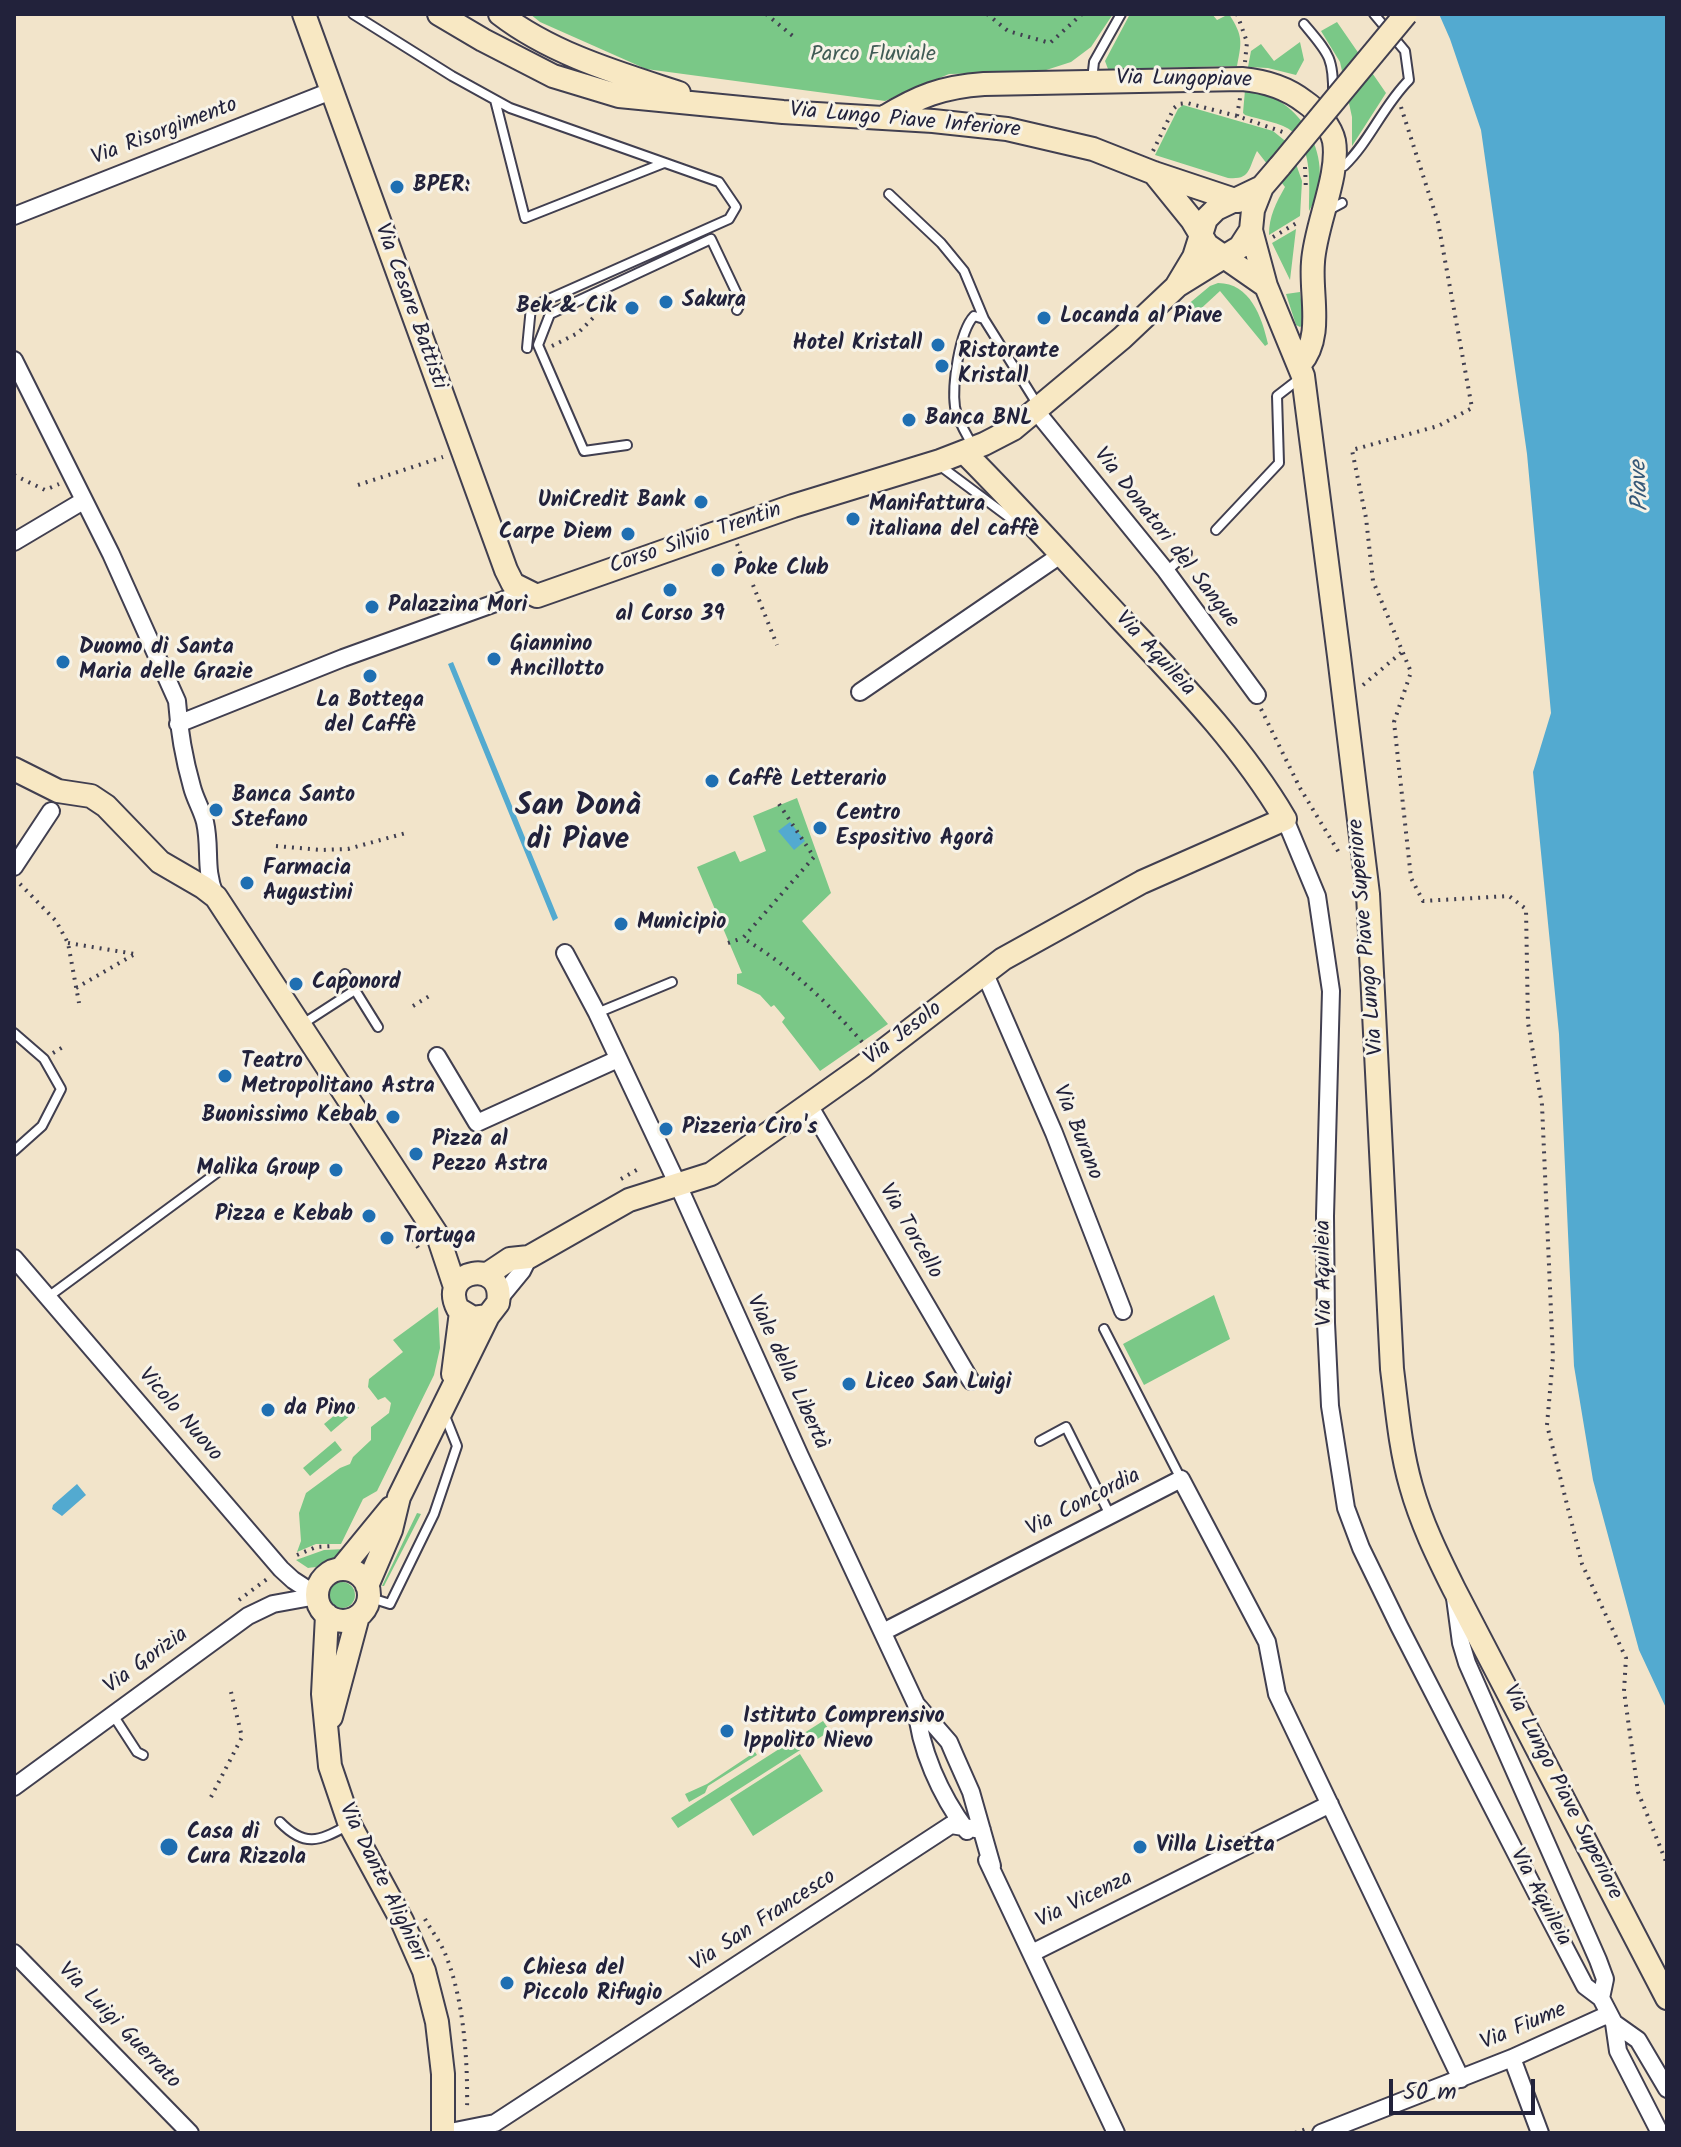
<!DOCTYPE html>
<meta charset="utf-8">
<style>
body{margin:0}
#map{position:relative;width:1681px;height:2147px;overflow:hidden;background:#f2e4ca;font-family:Kalam,sans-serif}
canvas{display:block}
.frame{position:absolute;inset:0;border:16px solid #22223b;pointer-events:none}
.scale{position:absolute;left:1389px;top:2079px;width:146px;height:36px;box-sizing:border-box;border:4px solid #22223b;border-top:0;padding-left:10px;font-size:24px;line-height:28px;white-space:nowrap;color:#22223b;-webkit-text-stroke:6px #f7f3e8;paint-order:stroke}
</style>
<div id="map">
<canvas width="1681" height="2147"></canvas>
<div class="frame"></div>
<div class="scale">50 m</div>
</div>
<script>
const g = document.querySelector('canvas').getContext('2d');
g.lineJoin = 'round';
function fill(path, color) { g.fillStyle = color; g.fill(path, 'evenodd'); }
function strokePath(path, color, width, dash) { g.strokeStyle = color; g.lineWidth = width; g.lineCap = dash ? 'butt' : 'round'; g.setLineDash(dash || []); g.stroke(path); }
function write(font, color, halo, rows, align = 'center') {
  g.font = font + ' Kalam,sans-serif'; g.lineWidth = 6; g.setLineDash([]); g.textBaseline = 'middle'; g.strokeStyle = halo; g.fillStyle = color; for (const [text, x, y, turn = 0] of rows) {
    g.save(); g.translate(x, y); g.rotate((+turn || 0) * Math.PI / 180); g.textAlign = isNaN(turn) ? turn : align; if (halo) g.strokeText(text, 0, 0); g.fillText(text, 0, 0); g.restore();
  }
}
fill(new Path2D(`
 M 530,14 L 1113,14 L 1091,47 L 1071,62 L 1040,72 L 949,74 L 885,101 L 646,69 L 540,22 Z
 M 1130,14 L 1212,14 L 1217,20 L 1229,14 C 1243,36 1242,41 1237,66 L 1108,69 L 1105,61 Z
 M 1337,22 L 1386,93 L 1352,146 L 1352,117 L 1340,62 L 1321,31 Z
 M 1300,42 L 1304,60 L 1296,75 L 1268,68 L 1248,67 L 1251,51 L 1261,44 L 1274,61 Z
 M 1245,90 C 1301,93 1340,163 1309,211 C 1309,187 1313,150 1293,132 C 1281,122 1260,120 1245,115 L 1243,113 Z
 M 1183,105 L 1273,131 L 1289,144 L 1302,181 L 1300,216 L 1269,235 C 1269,216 1276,203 1285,187 L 1257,151 C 1248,169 1251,180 1228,178 L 1155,155 L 1178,109 Z
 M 1296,229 L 1290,280 L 1272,243 Z
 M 1218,283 C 1250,283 1262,317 1268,344 L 1265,346 L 1220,291 L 1194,315 L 1186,306 L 1210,286 Z
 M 1300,292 L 1304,324 L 1300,327 L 1296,325 L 1286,294 Z
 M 797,798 L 831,893 L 802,921 L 888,1024 L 820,1071 L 782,1022 L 785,1018 L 774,1005 L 771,1007 L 760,995 L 737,984 L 737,974 L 742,973 L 697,867 L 735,851 L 740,862 L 766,851 L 753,816 Z
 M 1214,1295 L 1230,1339 L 1144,1385 L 1123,1344 Z
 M 438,1307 L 440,1348 L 434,1375 L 377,1491 L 363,1499 L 341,1544 L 316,1544 L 297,1552 L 301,1541 L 299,1513 L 306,1493 L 340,1468 L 350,1464 L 353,1457 L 371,1440 L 371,1427 L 389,1413 L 391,1403 L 385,1397 L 378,1400 L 368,1387 L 369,1379 L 403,1352 L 393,1340 Z
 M 353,1400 L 359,1408 L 331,1432 L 324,1424 Z
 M 335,1441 L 342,1450 L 310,1476 L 303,1468 Z
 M 417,1513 L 421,1514 L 384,1586 L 382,1586 Z
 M 345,1549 C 334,1563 326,1566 308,1568 L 296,1560 L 324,1550 Z
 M329 1595a13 13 0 1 1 26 0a13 13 0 1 1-26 0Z
 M 823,1721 L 830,1731 L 678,1828 L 671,1818 Z
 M 755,1752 L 757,1755 L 708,1786 L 705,1793 L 689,1802 L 685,1794 L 707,1784 Z
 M 800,1754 L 823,1791 L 753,1836 L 730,1799 Z`), '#7ac887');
fill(new Path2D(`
 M 1439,14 L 1667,14 L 1667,1710 L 1639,1650 L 1593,1480 L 1574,1366 L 1559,1034 L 1533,772 L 1551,713 L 1527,454 L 1481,130 L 1450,39 Z
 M 453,662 L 558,918 L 553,921 L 448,664 Z
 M 790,822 L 805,841 L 794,850 L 778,831 Z
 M 77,1484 L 86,1495 L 62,1516 L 52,1509 L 53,1505 Z`), '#53aad0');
const lane = new Path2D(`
 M 353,14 L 452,76 L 510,108 L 719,182 L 736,207 L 729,219 L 531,307 L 527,348
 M 1304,24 C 1328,53 1334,57 1333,95
 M 1092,80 L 1094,62 L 1121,14
 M 495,100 L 525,218 L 664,163
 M 1335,167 L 1344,166 C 1370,141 1383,106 1409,80 L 1405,51 L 1374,14
 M 889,194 L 941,243 L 964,271 L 984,319
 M 1327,211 L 1342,203
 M 627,445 L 584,451 L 538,345 L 550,314 L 711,239 L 738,296 L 740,304 L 737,310
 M 974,448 C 967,435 958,422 955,407 C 952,386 959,332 974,316 L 984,319 L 1039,407
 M 939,465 L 1018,524
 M 1216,530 L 1279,463 L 1277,396 L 1299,379
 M 1167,571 L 1187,553
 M 355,990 L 378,1027
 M 597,1013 L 672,982
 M 301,1025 L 355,990 L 345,974
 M 14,1033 L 44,1059 L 61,1089 L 42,1126 L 14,1151
 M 48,1297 L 222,1169
 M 1104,1329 L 1181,1479
 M 1040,1441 L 1066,1427 L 1110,1515
 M 368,1597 L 390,1604 L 434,1514 L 457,1446 L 445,1416
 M 113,1715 L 137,1752 L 143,1755
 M 280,1822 C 306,1849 320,1840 349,1825`);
const street = new Path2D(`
 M 14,216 L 331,91
 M 14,360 L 111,554 L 177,701 C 179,730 184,759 192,787 C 195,799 202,810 205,822 C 211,849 204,868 215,895
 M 1036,411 L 1166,571 L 1257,695
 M 14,542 L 83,501
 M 860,692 L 1062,554
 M 178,724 L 343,658 L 526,592
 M 1285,819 L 1317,896 L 1331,991 L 1325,1216 L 1326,1323 L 1330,1406 L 1346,1508 L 1361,1548 L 1399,1626 L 1541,1902 L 1585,1986 L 1601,1998 L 1614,2023 L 1618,2051 L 1660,2133
 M 14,867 L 51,811
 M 565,953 L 597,1013 L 678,1185 L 800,1456 L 916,1704 L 949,1742 L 955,1756 L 971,1792 L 992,1866
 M 985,974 L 1054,1133 L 1123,1311
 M 437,1056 L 477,1123 L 618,1059
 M 809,1105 L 971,1381
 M 14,1258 L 281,1569 L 293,1580 L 316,1595
 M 499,1299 L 522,1271 L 529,1257
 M 1455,1598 L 1461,1643 L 1467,1663 L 1598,1960 L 1605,1979 L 1601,1998
 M 883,1632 L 1181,1479 L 1267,1642 L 1277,1694 L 1461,2079
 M 916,1704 C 919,1749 941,1796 967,1831
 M 14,1787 L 248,1616 L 273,1604 L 317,1596
 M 987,1860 L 1116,2133
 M 14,1953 L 190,2133
 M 1032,1953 L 1330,1804
 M 1614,2023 L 1638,2040 L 1667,2089
 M 1512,2058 L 1540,2133
 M 445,2133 L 495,2123 L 951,1825 L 982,1830
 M 1321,2133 L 1512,2058 L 1609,2014`);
const secondary = new Path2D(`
 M 304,14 L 506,570 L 513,584 L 537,596 L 793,506 L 940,461 L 984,444 L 1013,429 L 1122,338 L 1176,287 L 1194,257 L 1206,219 L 1216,209 L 1262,187 L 1280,166
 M 439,14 L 483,40 L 553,76 L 619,96 L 783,112 L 933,121 L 1007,129 L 1093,149 L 1154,173 L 1238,201
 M 500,14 C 552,54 618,73 679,93
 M 883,118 C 919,96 942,87 984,84 L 1242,79 C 1265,81 1287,88 1305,102 C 1317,110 1331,127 1334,141 C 1340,175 1315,226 1313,262 C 1310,295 1324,337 1300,364
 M 1154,173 L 1192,220 L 1207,245 L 1266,286
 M 1251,230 L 1266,286 L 1303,376 L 1339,656 L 1368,894 L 1392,1369 C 1397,1408 1400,1448 1411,1486 C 1421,1522 1437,1555 1454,1589 L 1667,1998
 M 1177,286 L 1240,247 L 1251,230 L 1253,210 L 1262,187
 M 14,769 L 58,791 L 91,796 L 106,806 L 160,862 L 203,887 L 216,897 L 438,1236 L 455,1287
 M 486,1275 L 510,1259 L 529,1257 L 629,1200 L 711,1174 L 862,1067 L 1003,959 L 1142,882 L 1285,819 C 1240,743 1179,681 1119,617 C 1067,561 1017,505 964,452
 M 453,1374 L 461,1312
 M 341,1569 L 391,1508
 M317 1595a26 26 0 1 1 52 0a26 26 0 1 1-52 0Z
 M 367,1586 L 391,1530 L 399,1497 L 488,1316 L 498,1303 C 506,1257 437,1269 458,1309 L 473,1318 L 488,1316
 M 327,1615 L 323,1694 L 330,1766 L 350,1825 L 402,1921 L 424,1971 L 437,2022 L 443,2074 L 443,2133
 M 331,1717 L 358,1616`);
strokePath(lane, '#413f50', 12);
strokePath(street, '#413f50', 20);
strokePath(secondary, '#413f50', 26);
strokePath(new Path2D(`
 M 766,14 L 794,37
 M 987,14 L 1008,31 L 1050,43 L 1082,14
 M 1237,14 L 1247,42 L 1245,62
 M 1401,107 L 1438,222 L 1472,408 L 1438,426 L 1352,450 L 1366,518 L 1373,581 L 1411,672 L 1394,722 L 1411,878 L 1423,901 L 1509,896 L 1526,909 L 1528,1023 L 1542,1105 L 1553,1357 L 1547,1425 L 1582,1564 L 1626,1658 L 1624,1691 L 1638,1792 L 1667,1864
 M 1237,116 L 1240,98
 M 1153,151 L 1174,108 L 1179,104 L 1187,103 L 1237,116 L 1283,132
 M 1305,167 L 1306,191
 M 1273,237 L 1300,221
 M 552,346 L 578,333 L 594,317
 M 14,475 L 45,490 L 59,484
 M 358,485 L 443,457
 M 737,544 L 741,555
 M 753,585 L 777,645
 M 1363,685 L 1402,652
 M 1261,709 L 1300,788 L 1341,856
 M 779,804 L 814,857 L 743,938 C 792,968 825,1000 863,1043
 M 276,846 L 322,850 L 348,849 L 406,833
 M 20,884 L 56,921 L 68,943 L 79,1003
 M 68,943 L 135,954
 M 728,943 L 743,938
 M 76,988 L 133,955
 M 413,1006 L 431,995
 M 53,1053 L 63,1047
 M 621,1179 L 640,1168
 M 404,1226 L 419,1249
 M 297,1555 L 316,1547 L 334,1546
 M 239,1600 L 267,1579
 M 211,1797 L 242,1737 L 231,1692
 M 425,1919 C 431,1930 439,1940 444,1951 C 464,1997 468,2061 467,2111
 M 1295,2133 L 1306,2129`), '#413f50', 4, [2, 6]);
strokePath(lane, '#fff', 8);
strokePath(street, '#fff', 16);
strokePath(secondary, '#f8e8c3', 22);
const secondaryBridge = new Path2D(`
 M 1280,166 L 1406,14`);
strokePath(secondaryBridge, '#413f50', 26, []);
strokePath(secondaryBridge, '#f8e8c3', 22);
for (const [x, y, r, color] of [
 [397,187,8,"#1f6fb2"],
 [666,302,8,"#1f6fb2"],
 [632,308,8,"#1f6fb2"],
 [1044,318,8,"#1f6fb2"],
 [938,345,8,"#1f6fb2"],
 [942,366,8,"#1f6fb2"],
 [909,420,8,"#1f6fb2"],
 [701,502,8,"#1f6fb2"],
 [853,519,8,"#1f6fb2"],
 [628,534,8,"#1f6fb2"],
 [718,570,8,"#1f6fb2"],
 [670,590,8,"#1f6fb2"],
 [372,607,8,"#1f6fb2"],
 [494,659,8,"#1f6fb2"],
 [63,662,8,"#1f6fb2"],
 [370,676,8,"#1f6fb2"],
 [712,781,8,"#1f6fb2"],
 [216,810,8,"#1f6fb2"],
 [820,828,8,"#1f6fb2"],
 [247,883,8,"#1f6fb2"],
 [621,924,8,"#1f6fb2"],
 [296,984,8,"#1f6fb2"],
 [225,1076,8,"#1f6fb2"],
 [393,1117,8,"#1f6fb2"],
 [666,1129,8,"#1f6fb2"],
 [416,1154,8,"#1f6fb2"],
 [336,1170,8,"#1f6fb2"],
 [369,1216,8,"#1f6fb2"],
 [387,1238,8,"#1f6fb2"],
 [849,1384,8,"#1f6fb2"],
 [268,1410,8,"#1f6fb2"],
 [727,1731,8,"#1f6fb2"],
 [169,1847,10,"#1f6fb2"],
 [1140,1847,8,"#1f6fb2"],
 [507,1983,8,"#1f6fb2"]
]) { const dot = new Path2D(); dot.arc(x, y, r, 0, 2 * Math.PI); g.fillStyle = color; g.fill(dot); strokePath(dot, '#f7f3e8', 3); }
write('22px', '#415c56', '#f7f3e8', [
 ["Parco Fluviale",873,56]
]);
write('22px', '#22223b', '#f7f3e8', [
 ["Via Lungopiave",1184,81,1],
 ["Via Lungo Piave Inferiore",905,122,5],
 ["Via Risorgimento",165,133,-21],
 ["Via Cesare Battisti",409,307,70],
 ["Via Donatori del Sangue",1165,539,52],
 ["Corso Silvio Trentin",696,540,-19],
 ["Via Aquileia",1154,655,47],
 ["Via Lungo Piave Superiore",1368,937,-95],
 ["Via Jesolo",904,1035,-37],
 ["Via Burano",1076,1133,68],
 ["Via Torcello",909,1232,60],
 ["Via Aquileia",1326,1273,-91],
 ["Viale della Libertà",786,1373,65],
 ["Vicolo Nuovo",179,1416,49],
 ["Via Concordia",1084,1504,-27],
 ["Via Gorizia",147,1662,-36],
 ["Via Lungo Piave Superiore",1561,1793,63],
 ["Via Dante Alighieri",381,1883,64],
 ["Via Aquileia",1539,1898,62],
 ["Via Vicenza",1085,1901,-26],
 ["Via San Francesco",764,1922,-33],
 ["Via Luigi Guerrato",118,2027,46],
 ["Via Fiume",1524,2028,-23]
]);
write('bold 22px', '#22223b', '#f7f3e8', [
 ["BPER:",413,187],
 ["Sakura",682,302],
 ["Bek & Cik",616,308,"right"],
 ["Locanda al Piave",1060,318],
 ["Hotel Kristall",922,345,"right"],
 ["Ristorante",958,353],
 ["Kristall",958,378],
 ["Banca BNL",925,420],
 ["UniCredit Bank",685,502,"right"],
 ["Manifattura",869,506],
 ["italiana del caffè",869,531],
 ["Carpe Diem",612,534,"right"],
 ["Poke Club",734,570],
 ["Palazzina Mori",388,607],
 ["al Corso 39",670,616,"center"],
 ["Giannino",510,646],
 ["Ancillotto",510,671],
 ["Duomo di Santa",79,649],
 ["Maria delle Grazie",79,674],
 ["La Bottega",370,702,"center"],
 ["del Caffè",370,727,"center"],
 ["Caffè Letterario",728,781],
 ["Banca Santo",232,797],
 ["Stefano",232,822],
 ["Centro",836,815],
 ["Espositivo Agorà",836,840],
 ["Farmacia",263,870],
 ["Augustini",263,895],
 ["Municipio",637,924],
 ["Caponord",312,984],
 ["Teatro",241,1063],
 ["Metropolitano Astra",241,1088],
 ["Buonissimo Kebab",377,1117,"right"],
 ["Pizzeria Ciro's",682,1129],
 ["Pizza al",432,1141],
 ["Pezzo Astra",432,1166],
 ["Malika Group",320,1170,"right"],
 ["Pizza e Kebab",353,1216,"right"],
 ["Tortuga",403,1238],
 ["Liceo San Luigi",865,1384],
 ["da Pino",284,1410],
 ["Istituto Comprensivo",743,1718],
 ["Ippolito Nievo",743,1743],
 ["Casa di",187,1834],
 ["Cura Rizzola",187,1859],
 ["Villa Lisetta",1156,1847],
 ["Chiesa del",523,1970],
 ["Piccolo Rifugio",523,1995]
], 'left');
write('italic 24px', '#365877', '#f7f3e8', [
 ["Piave",1642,486,-93]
]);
write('bold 30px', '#22223b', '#f7f3e8', [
 ["San Donà",578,809],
 ["di Piave",578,843]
]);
</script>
